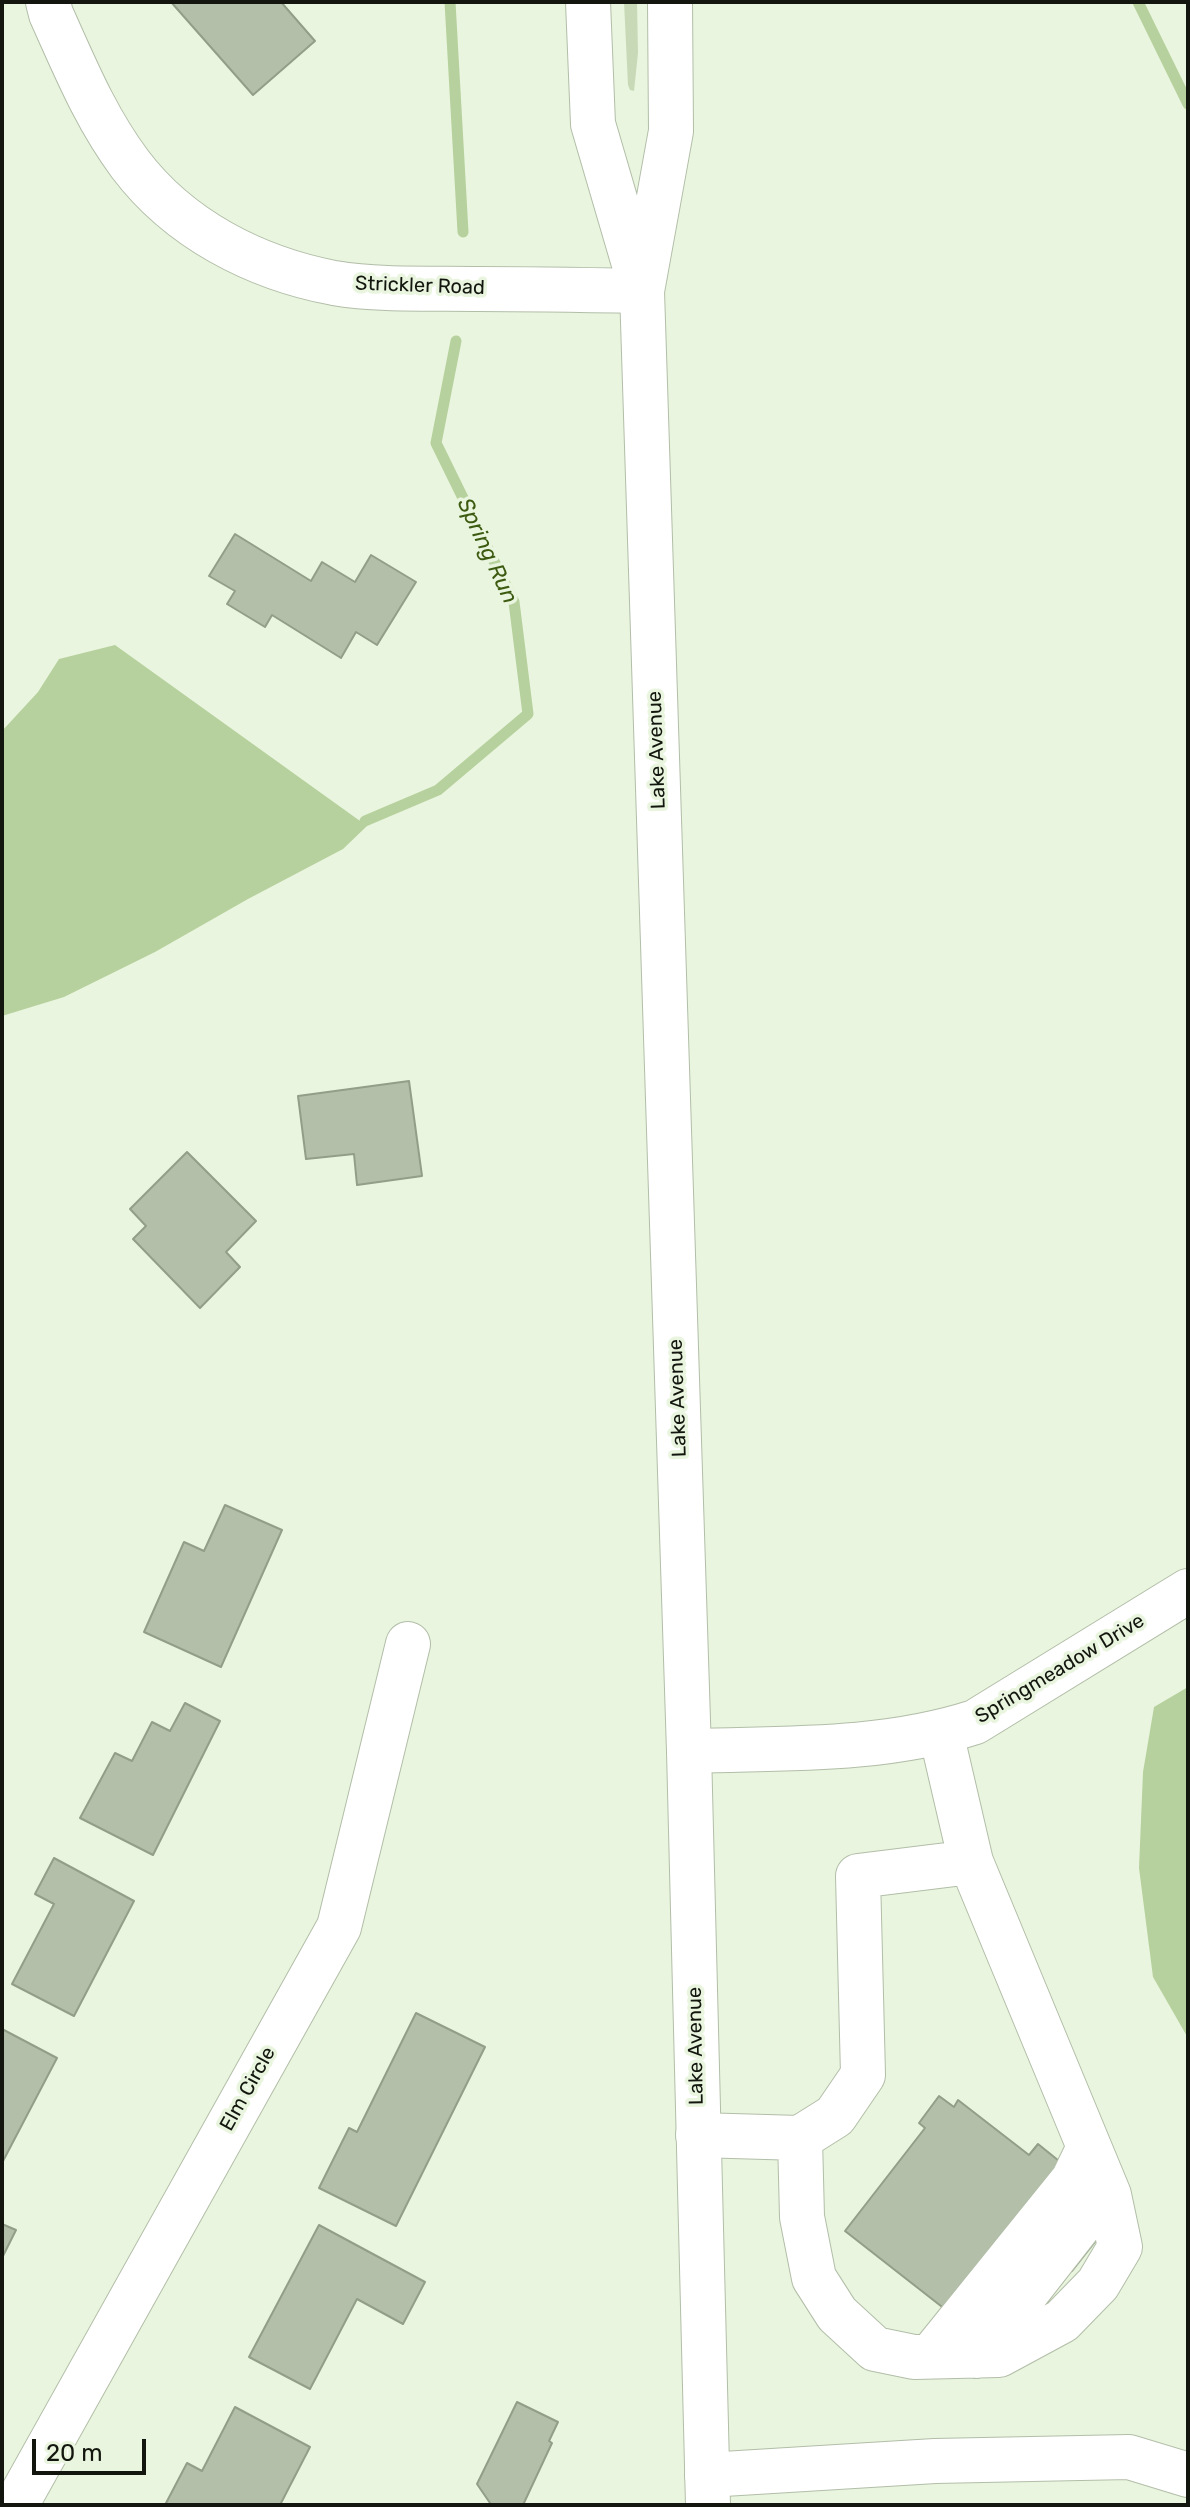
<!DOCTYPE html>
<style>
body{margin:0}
#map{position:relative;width:1190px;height:2507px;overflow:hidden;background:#e9f5de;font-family:Rubik,sans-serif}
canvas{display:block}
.frame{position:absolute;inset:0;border:4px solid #12160e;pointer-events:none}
.scale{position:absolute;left:32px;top:2439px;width:114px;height:36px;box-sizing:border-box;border:4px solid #12160e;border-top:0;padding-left:10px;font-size:24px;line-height:28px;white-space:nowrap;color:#12160e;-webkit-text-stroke:6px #e9f5de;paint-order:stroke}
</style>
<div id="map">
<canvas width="1190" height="2507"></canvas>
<div class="frame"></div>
<div class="scale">20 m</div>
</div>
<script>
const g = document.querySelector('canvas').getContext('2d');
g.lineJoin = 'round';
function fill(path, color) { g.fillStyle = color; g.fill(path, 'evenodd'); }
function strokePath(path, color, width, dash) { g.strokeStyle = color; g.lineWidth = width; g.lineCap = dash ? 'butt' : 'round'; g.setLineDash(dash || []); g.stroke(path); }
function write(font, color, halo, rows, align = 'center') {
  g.font = font + ' Rubik,sans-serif'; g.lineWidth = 7; g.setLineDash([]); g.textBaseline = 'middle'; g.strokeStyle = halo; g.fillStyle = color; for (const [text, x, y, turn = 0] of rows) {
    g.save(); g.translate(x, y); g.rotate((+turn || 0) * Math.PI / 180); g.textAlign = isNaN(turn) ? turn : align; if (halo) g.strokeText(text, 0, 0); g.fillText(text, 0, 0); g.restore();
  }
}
fill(new Path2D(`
 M 624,2 L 637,2 L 638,53 L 634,91 L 630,90 L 628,85 Z`), '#c8d9b8');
fill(new Path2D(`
 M 115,645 L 367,826 L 343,849 L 248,899 L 155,952 L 64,997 L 2,1016 L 2,731 L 38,692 L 59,659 Z
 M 1188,1687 L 1188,2038 L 1153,1977 L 1139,1868 L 1143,1772 L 1154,1707 Z`), '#b6d19d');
strokePath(new Path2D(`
 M 450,2 L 463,232
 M 1138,2 L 1188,104
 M 365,821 L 438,790 L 528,714 L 514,602 L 436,443 L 456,341`), '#b6d19d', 11);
const building = new Path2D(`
 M 171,2 L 281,2 L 315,41 L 253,95 Z
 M 235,534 L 311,581 L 322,562 L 355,582 L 371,555 L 416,582 L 377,645 L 356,632 L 341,658 L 272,615 L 265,627 L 227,604 L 235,591 L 209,576 Z
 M 409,1081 L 422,1176 L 357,1185 L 354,1154 L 306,1159 L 298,1096 Z
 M 187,1152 L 256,1221 L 226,1252 L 240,1267 L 200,1308 L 133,1239 L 146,1226 L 130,1209 Z
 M 225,1505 L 282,1530 L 221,1667 L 144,1632 L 184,1542 L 204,1551 Z
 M 185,1703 L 220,1721 L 153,1855 L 80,1818 L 115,1753 L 132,1761 L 152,1722 L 170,1731 Z
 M 54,1858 L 134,1901 L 74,2016 L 12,1984 L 54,1904 L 35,1894 Z
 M 416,2013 L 485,2047 L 396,2226 L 319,2188 L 349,2128 L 357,2132 Z
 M 2,2029 L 57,2058 L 2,2163 Z
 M 939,2096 L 954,2107 L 958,2100 L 1029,2155 L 1038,2144 L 1064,2165 L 1098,2238 L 1072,2271 L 1012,2224 L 946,2310 L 845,2231 L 925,2128 L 919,2123 Z
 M 2,2224 L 16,2230 L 2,2258 Z
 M 319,2225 L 425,2282 L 403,2324 L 357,2299 L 310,2389 L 249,2357 Z
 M 517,2402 L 558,2422 L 549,2441 L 552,2443 L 523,2505 L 487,2505 L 490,2503 L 477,2484 Z
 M 235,2407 L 310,2447 L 280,2505 L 165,2505 L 187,2463 L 202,2471 Z`);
fill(building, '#b3bfa8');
strokePath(building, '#939e88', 2);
const minor = new Path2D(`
 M 48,2 L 51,14 C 75,67 95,117 130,164 C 179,229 255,268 334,283 C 382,291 431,288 479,289 C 534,289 588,290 642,291
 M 689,1751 C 785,1748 882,1752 975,1722 L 1188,1591
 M 698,2135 L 800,2138 L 835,2116 L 863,2075 L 858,1876 L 971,1862
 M 800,2138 L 802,2217 L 814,2278 L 837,2314 L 875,2349 L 914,2357 L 999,2355 L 1062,2321 L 1098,2284 L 1120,2247 L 1109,2195 L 971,1862 L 941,1733
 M 931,2356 L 1073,2180 L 1089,2147
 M 977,2356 L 1107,2190
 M 707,2475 L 935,2461 L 1129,2457 L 1188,2475
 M 16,2505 L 339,1927 L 408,1644`);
const major = new Path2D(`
 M 588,2 L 593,124 L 639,281
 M 670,2 L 671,131 L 642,291 L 689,1751 L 708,2505`);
strokePath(minor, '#b2bea8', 46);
strokePath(major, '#b2bea8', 46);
strokePath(minor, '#fff', 44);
strokePath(major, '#fff', 44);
write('20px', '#12160e', '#e9f5de', [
 ["Strickler Road",420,286,2],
 ["Lake Avenue",657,750,-92],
 ["Lake Avenue",678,1398,-92],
 ["Springmeadow Drive",1060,1669,-31],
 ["Lake Avenue",696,2046,-91],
 ["Elm Circle",248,2089,-61]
]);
write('italic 22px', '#3c5b11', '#e9f5de', [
 ["Spring Run",487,551,65]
]);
</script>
